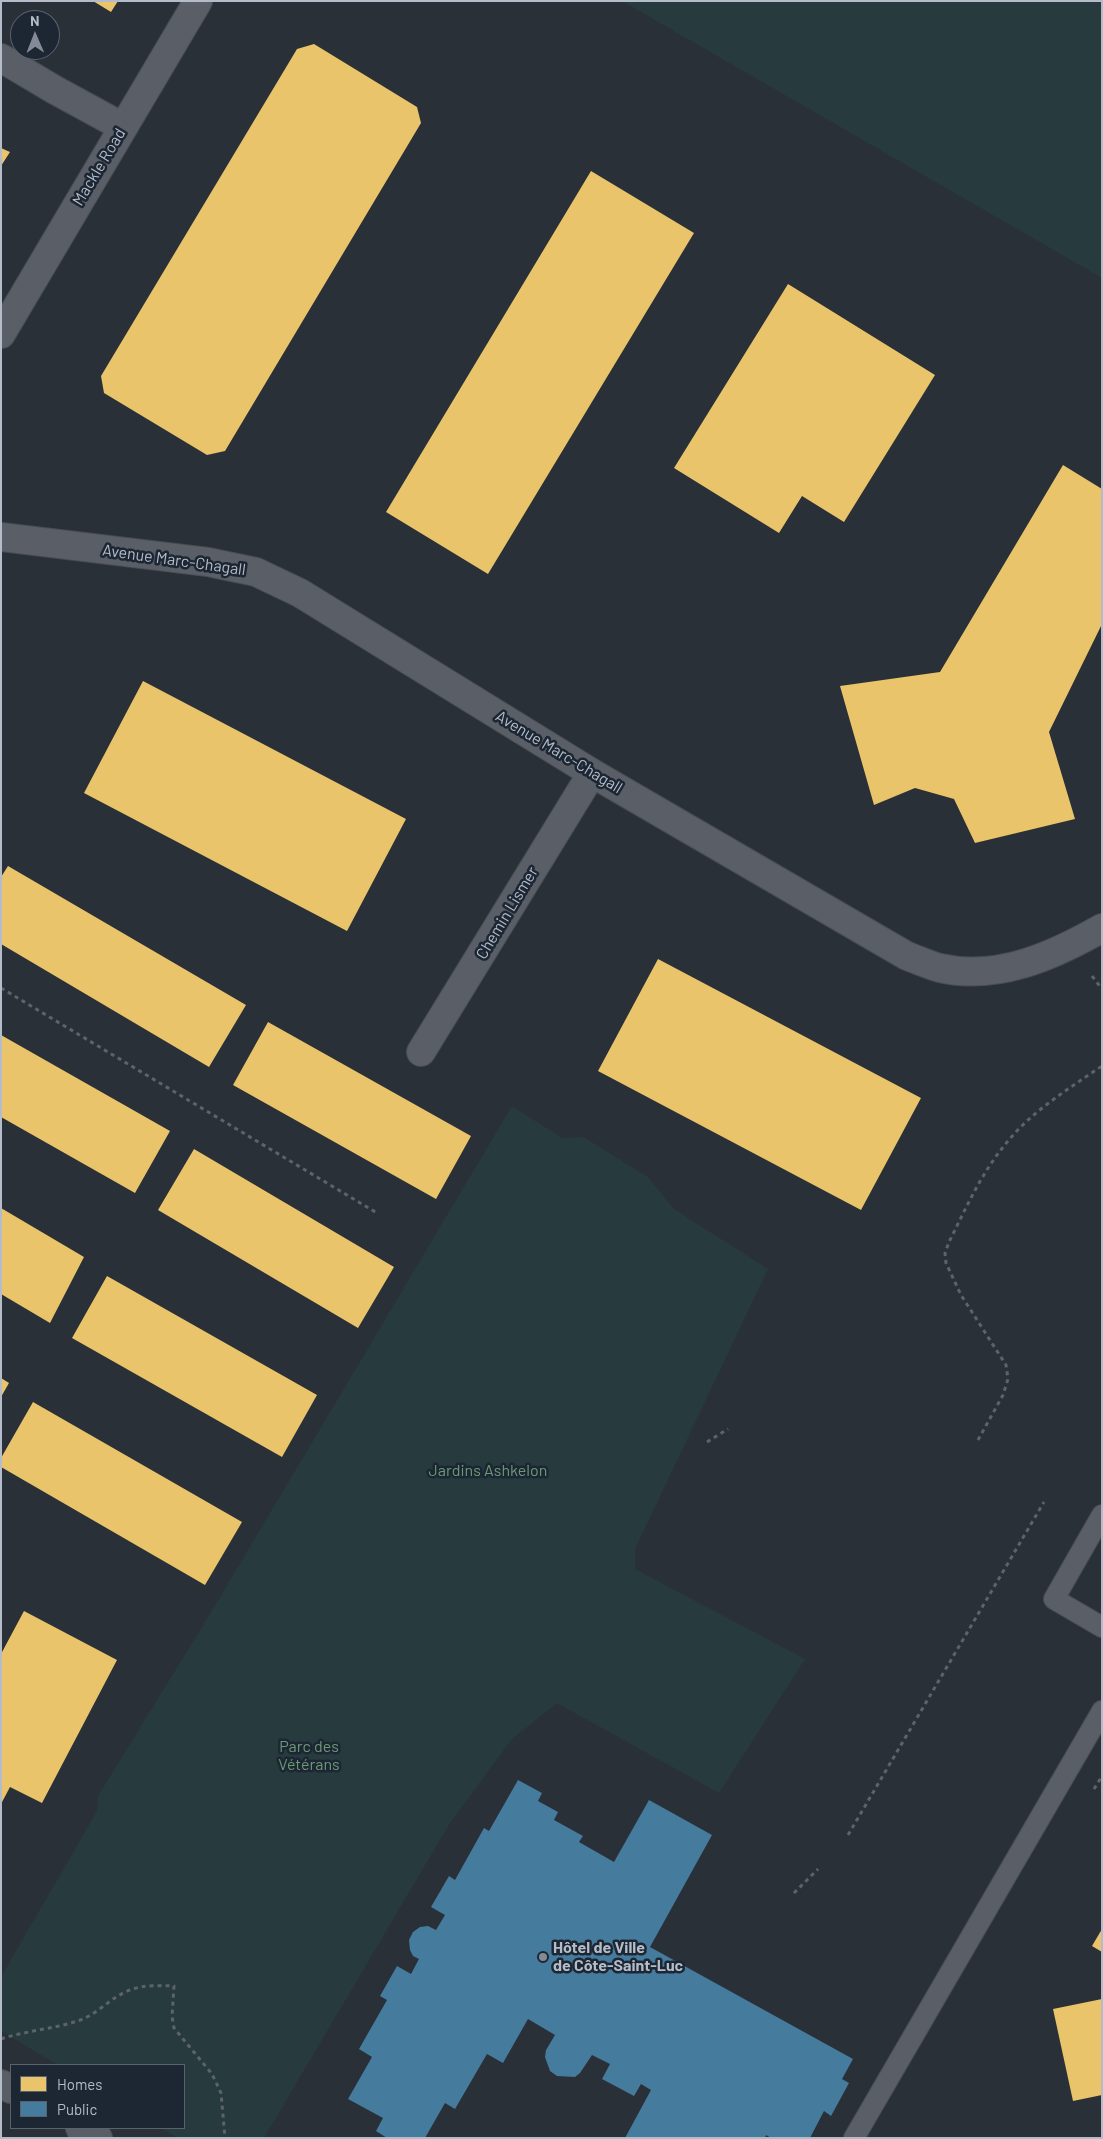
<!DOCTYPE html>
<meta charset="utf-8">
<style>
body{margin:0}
#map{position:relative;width:1103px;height:2139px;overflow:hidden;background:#2a3038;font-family:Barlow,sans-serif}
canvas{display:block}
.frame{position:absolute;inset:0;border:2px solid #b4bcc9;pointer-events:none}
.legend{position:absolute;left:10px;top:2064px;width:175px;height:65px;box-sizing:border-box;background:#1d2633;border:1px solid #59626f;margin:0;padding:6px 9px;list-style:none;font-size:15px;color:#b4bcc9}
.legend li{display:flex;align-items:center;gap:10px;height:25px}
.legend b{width:25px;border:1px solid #59626f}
.north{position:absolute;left:10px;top:10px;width:50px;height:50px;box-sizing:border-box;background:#1d2633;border:1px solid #59626f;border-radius:50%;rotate:359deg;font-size:14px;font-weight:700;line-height:20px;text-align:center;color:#b4bcc9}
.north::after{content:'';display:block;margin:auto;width:18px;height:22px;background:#848b96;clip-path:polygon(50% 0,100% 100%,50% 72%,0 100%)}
</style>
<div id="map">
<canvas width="1103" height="2139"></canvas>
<div class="frame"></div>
<ul class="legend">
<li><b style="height:14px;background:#e9c46a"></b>Homes</li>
<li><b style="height:14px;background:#457b9d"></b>Public</li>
</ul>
<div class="north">N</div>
</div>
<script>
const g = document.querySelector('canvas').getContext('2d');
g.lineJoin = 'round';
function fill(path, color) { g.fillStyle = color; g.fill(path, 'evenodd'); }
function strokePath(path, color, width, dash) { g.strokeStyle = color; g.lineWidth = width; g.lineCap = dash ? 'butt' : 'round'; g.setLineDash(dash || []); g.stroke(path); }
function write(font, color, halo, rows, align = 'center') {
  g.font = font + ' Barlow,sans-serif'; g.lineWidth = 5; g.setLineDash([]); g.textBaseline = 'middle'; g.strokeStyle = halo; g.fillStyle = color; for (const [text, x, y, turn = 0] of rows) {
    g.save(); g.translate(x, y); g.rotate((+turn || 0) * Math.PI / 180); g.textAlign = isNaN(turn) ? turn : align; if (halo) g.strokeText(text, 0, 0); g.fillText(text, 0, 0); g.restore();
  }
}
fill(new Path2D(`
 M 622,1 L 1102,1 L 1102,278 Z
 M 512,1106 L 562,1138 L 583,1137 L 648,1177 L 674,1209 L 768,1269 L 635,1549 L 635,1569 L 805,1659 L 719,1793 L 557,1703 L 512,1739 L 450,1823 L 264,2138 L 178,2138 L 161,2128 L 184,2128 L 184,2065 L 58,2065 L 1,2031 L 1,1977 L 97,1811 L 98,1796 L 210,1614 Z`), '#273a3e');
fill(new Path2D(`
 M 93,1 L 118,1 L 111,12 Z
 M 314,44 L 417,107 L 421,123 L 225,451 L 207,455 L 104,393 L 101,376 L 297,49 Z
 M 1,148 L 10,152 L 1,166 Z
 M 591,171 L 694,233 L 488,574 L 386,512 Z
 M 788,284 L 935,375 L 844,522 L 802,496 L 779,533 L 674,468 Z
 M 1063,465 L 1102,489 L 1102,624 L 1049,732 L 1075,819 L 975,843 L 954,799 L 915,788 L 874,805 L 840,686 L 940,672 Z
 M 143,681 L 406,819 L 347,931 L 84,793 Z
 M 8,866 L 246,1005 L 209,1067 L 1,944 L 1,877 Z
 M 658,959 L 921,1098 L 861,1210 L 598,1071 Z
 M 268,1022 L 471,1136 L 436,1199 L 233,1085 Z
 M 1,1035 L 170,1131 L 135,1193 L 1,1117 Z
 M 194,1149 L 394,1267 L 358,1328 L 158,1210 Z
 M 1,1208 L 84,1257 L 50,1323 L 1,1294 Z
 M 107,1276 L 317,1395 L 282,1457 L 72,1338 Z
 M 1,1378 L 9,1383 L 1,1397 Z
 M 33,1402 L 242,1522 L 205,1585 L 1,1467 L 1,1458 Z
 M 24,1611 L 117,1660 L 42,1803 L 10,1787 L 1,1804 L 1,1654 Z
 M 1102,1929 L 1102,1952 L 1092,1946 Z
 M 1102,1999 L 1102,2095 L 1073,2101 L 1053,2009 Z`), '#e9c46a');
fill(new Path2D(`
 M 518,1780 L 542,1793 L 538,1801 L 558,1812 L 554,1820 L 583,1836 L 579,1842 L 614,1862 L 649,1800 L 712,1835 L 650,1947 L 853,2059 L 842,2079 L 849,2083 L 831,2116 L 824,2111 L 810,2138 L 771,2138 L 766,2135 L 765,2138 L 625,2138 L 651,2090 L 641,2084 L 634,2096 L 602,2079 L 610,2064 L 592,2055 L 580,2073 L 575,2077 L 557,2076 L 550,2071 L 545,2057 L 546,2050 L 555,2035 L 528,2019 L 503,2063 L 487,2054 L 455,2109 L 445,2103 L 425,2138 L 387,2138 L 376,2131 L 383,2118 L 348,2099 L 372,2057 L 359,2049 L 387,2000 L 380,1996 L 397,1966 L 411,1974 L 419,1959 L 413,1956 L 410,1950 L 409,1940 L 413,1932 L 420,1927 L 428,1926 L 436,1930 L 445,1915 L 431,1907 L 449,1876 L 455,1880 L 484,1828 L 489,1831 Z`), '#457b9d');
const service = new Path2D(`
 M 1102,1515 L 1054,1599 L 1102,1627
 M 854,2138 L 1102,1711`);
const minor = new Path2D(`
 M 1,58 L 55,90 L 123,127
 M 1,537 L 208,562 L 256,572 L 300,593 L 592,773 L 907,956 C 918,960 929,965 940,968 C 998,981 1053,956 1102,928
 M 421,1052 L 592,773`);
const tertiary = new Path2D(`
 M 1,334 L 198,1`);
const secondary = new Path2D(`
 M 1,2084 L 11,2089
 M 80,2128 L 98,2138`);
strokePath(service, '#484c53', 22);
strokePath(minor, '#484c53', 30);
strokePath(tertiary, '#484c53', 30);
strokePath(secondary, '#484c53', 30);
strokePath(new Path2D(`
 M 1092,976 L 1102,989
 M 1,988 L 377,1213
 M 978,1440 L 1003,1395 L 1008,1379 L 1006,1365 L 961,1295 L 946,1263 L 945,1253 L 949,1242 C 965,1210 981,1174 1004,1146 C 1030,1112 1067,1090 1102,1066
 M 707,1442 L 728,1429
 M 1094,1789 L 1102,1776
 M 848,1835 L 1044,1502
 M 794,1893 L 818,1869
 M 1,2039 C 28,2030 57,2029 83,2019 C 92,2015 101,2008 109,2002 C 132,1985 146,1985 174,1986 L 172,2016 L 174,2028 L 212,2074 L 221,2093 L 225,2138`), '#5d636a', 3, [4, 4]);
strokePath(service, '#5a5e66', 20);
strokePath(minor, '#5a5e66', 28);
strokePath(tertiary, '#5a5e66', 28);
strokePath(secondary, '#595d64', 28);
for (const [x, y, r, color] of [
 [543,1957,5,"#848b96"]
]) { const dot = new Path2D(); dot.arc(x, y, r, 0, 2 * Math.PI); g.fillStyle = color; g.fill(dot); strokePath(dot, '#1d2633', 2); }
write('16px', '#b4bcc9', '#1d2633', [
 ["Mackle Road",99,167,-59],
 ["Avenue Marc-Chagall",174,560,8],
 ["Avenue Marc-Chagall",559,752,31],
 ["Chemin Lismer",507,913,-59]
]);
write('16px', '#6b9a76', '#1d2633', [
 ["Jardins Ashkelon",488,1471],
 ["Parc des",309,1747],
 ["Vétérans",309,1765]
]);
write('bold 16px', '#b4bcc9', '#1d2633', [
 ["Hôtel de Ville",553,1948],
 ["de Côte-Saint-Luc",553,1966]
], 'left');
</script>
